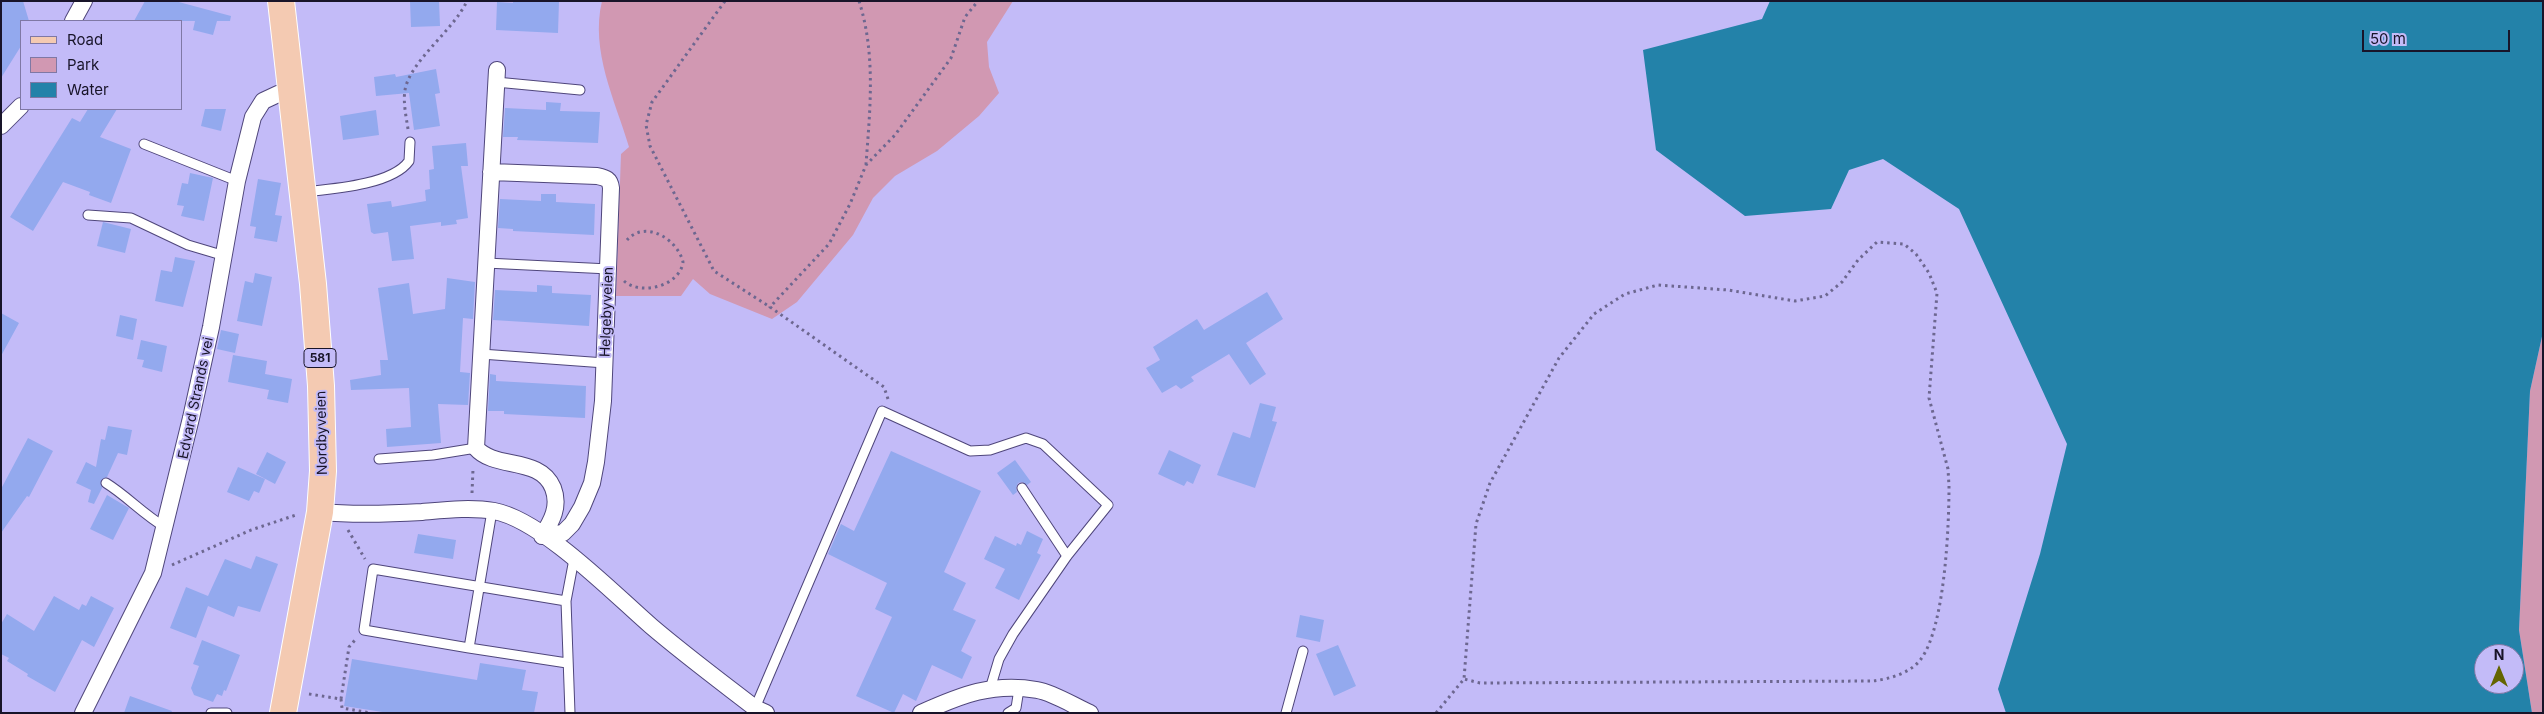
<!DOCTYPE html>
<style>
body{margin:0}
#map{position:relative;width:2544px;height:714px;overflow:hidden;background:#c3bbf8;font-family:Inter,sans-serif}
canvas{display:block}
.frame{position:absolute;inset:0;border:2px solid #181429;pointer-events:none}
.legend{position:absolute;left:20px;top:20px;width:162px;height:90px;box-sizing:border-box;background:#c3bbf8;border:1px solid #7f78a5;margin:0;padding:6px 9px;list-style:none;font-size:15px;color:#181429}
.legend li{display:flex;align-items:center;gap:10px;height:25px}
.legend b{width:25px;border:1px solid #7f78a5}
.north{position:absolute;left:2474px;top:644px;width:50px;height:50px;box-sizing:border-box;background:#c3bbf8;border:1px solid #7f78a5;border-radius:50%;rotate:0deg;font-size:14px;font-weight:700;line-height:20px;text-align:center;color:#181429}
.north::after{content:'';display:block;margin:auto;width:18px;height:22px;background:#646500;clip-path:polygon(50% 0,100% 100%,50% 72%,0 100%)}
.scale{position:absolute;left:2362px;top:30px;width:148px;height:22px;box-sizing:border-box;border:2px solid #181429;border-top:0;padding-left:6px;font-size:15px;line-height:18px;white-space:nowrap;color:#181429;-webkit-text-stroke:4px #c3bbf8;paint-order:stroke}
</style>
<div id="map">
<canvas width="2544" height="714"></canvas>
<div class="frame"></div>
<ul class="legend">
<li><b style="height:6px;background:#f4cab2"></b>Road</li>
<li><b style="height:14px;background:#d198b2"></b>Park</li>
<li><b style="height:14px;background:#2382a9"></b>Water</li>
</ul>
<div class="north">N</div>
<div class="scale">50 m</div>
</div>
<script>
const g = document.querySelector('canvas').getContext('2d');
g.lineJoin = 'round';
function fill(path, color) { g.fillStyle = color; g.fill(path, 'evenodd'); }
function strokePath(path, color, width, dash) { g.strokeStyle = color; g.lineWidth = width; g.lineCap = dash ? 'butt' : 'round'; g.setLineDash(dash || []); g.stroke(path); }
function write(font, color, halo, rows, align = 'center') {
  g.font = font + ' Inter,sans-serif'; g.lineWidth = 4; g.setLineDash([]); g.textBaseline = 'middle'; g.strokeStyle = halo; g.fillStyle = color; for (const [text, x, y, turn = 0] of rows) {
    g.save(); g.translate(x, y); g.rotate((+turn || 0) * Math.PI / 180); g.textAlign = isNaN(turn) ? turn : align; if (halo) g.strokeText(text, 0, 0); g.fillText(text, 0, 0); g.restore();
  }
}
fill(new Path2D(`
 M 602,1 L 1013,1 L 987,42 L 989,67 L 999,93 L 979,116 L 937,151 L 895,176 L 873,198 L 853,235 L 797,302 L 772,319 L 710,294 L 693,279 L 681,296 L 616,296 L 621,154 L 629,147 C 615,100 590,51 602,1 Z
 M 2543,332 L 2543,713 L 2532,713 L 2519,630 L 2530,391 Z`), '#d198b2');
fill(new Path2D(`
 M 1770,1 L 2543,1 L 2543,332 L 2530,391 L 2519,630 L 2532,713 L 2006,713 L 1998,689 L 2040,554 L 2067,444 L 1959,209 L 1883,159 L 1849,170 L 1831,209 L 1745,216 L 1656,150 L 1643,50 L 1762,19 ZM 2484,654 L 2514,654 L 2514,684 L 2484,684 Z`), '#2382a9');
fill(new Path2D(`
 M 1,1 L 23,1 L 29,21 L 21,21 L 21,46 L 1,78 Z
 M 145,1 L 175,1 L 231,16 L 230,21 L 217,21 L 213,35 L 193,30 L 195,21 L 134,21 Z
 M 410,1 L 439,1 L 440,26 L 411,27 Z
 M 513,1 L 559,1 L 558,33 L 496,30 L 497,2 L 513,3 Z
 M 436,69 L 440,93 L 435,94 L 440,126 L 414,130 L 409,93 L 376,96 L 374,77 L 395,74 L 396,77 Z
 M 546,102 L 561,103 L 560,111 L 600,112 L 598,143 L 517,140 L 518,137 L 503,137 L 505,108 L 546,110 Z
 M 88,109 L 117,109 L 100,137 L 131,149 L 111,203 L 89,195 L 90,192 L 63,182 L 33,231 L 10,217 L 72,118 L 80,122 Z
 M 205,109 L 226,109 L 221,131 L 201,126 Z
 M 376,110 L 379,135 L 343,140 L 340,116 Z
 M 466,143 L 468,166 L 461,166 L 468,218 L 456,220 L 457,224 L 441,226 L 441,222 L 410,226 L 414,259 L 392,261 L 388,232 L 374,234 L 371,232 L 367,204 L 391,201 L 392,207 L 426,201 L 425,190 L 430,189 L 429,170 L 434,169 L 432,146 Z
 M 190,173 L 213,178 L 204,221 L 181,216 L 184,206 L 177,205 L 182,183 L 188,184 Z
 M 258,179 L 281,183 L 275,215 L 282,216 L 277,242 L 254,238 L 256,227 L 250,226 Z
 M 541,194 L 556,194 L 556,202 L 595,204 L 594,235 L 513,231 L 513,229 L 498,228 L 500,199 L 541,201 Z
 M 103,222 L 131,229 L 125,253 L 97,246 Z
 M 175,257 L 195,261 L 183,307 L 155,301 L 161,270 L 172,272 Z
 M 255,273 L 272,277 L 262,326 L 237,321 L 245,281 L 253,283 Z
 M 447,278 L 475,282 L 473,319 L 463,318 L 460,372 L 470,373 L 468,405 L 438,404 L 441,443 L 387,447 L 386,429 L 411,427 L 409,388 L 351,390 L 350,380 L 381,375 L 380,360 L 388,360 L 378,288 L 409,283 L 413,314 L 445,309 Z
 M 537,285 L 552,286 L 552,293 L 591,295 L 589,326 L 493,320 L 495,290 L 537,292 Z
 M 1267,292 L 1283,319 L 1246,343 L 1266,374 L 1250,385 L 1229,354 L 1191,377 L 1194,381 L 1181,389 L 1176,385 L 1162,393 L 1146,368 L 1160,360 L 1153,347 L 1197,319 L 1204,330 Z
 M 1,313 L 19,323 L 1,356 Z
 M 120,315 L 137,319 L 133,340 L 116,336 Z
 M 221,330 L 239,334 L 235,353 L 217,349 Z
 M 141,340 L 167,346 L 162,372 L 142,367 L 144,360 L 137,359 Z
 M 233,355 L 267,361 L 265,374 L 292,379 L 288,403 L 267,399 L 269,390 L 228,382 Z
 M 490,374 L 496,375 L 496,381 L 586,386 L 585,418 L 504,414 L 504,411 L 488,411 Z
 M 1260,403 L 1276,407 L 1272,421 L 1277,422 L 1255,488 L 1217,475 L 1233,432 L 1250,438 Z
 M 108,426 L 132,430 L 127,455 L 118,453 L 107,477 L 101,480 L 102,488 L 94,504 L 88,502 L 91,490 L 76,483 L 86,462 L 96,467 L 101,439 L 105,440 Z
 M 28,438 L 53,451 L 29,497 L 27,496 L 1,533 L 1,489 Z
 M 1169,450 L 1201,465 L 1193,484 L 1187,481 L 1184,486 L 1158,474 Z
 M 891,451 L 981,491 L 944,572 L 966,583 L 953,610 L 976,620 L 961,651 L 972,657 L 962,679 L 932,665 L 916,701 L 903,694 L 894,713 L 856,696 L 892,617 L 875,609 L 887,583 L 828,554 L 841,524 L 854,531 Z
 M 267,452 L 286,462 L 275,484 L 256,474 Z
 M 1015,460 L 1031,482 L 1027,485 L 1022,482 L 1018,483 L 1016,488 L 1017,492 L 1013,495 L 997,473 Z
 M 238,467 L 265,479 L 259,493 L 254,491 L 249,501 L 227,492 Z
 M 107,495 L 129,508 L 113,540 L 90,529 Z
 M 1027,531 L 1043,539 L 1037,553 L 1041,555 L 1019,600 L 995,588 L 1005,569 L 984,559 L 995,536 L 1016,546 L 1017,543 L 1021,545 Z
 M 418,534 L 456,540 L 453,559 L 414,553 Z
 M 256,556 L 278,564 L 260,612 L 238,606 L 234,617 L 208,606 L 196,638 L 170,628 L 186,587 L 208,596 L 225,559 L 251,569 Z
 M 54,596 L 79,610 L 82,604 L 86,606 L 91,596 L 114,608 L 94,647 L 82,640 L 55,692 L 27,676 L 28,674 L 7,661 L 9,658 L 1,654 L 1,624 L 7,614 L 34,631 Z
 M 1300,615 L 1324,620 L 1320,642 L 1296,637 Z
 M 202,640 L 240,655 L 226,691 L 224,690 L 222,696 L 217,694 L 213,702 L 194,695 L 191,688 L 199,666 L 193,664 Z
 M 1338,645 L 1356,686 L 1334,696 L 1316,654 Z
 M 352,659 L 477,680 L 480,663 L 526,670 L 522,690 L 538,692 L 534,713 L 389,713 L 344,706 Z
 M 130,696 L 172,711 L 171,713 L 124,713 Z`), '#93a9ee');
const lane = new Path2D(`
 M 496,82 L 580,90
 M 144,144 L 237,181
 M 304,192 C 332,189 392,185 409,161 L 410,142
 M 88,215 L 131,218 L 188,245 L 225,256
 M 486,263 L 609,269
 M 481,354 L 605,363
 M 379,459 L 433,455 L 476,448
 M 106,483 C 127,496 144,515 165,527
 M 1022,488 L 1067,556
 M 492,511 L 469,648 L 567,663
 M 566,601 L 574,559
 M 469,648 L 364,630 L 373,569 L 566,601 L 570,713
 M 755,708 L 882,411 L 970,451 L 990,450 L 1026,438 L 1043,444 L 1108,505 L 1067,556 L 1013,634 L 999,659 L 990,689
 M 211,713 L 227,713
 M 1008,713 L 1016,708 L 1019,689
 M 1286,713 L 1303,651`);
const street = new Path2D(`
 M 73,21 L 84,1
 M 497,70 L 476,448 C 495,470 540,456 553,488 C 560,506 552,521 542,536
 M 1,126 L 21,106
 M 491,172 L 597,176 C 606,178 610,179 611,188 L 603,401 L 596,462 L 592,483 L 582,507 L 572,524 L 563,533 L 542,536
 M 320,512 C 354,515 387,514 422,512 C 445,510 471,507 494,511 C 542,520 613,593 651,626 C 685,655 720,681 755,708 L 766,713
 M 83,713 L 153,573 L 191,418 L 211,327 L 237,181 L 253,117 L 263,101 L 278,94 L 292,92
 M 921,713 C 961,695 993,682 1037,690 C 1054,693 1074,706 1090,713`);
const primary = new Path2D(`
 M 281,1 L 313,284 L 321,386 L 323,471 L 320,512 L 283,713`);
strokePath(lane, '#4f467b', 11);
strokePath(street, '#4f467b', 18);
strokePath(primary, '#fff', 28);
strokePath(new Path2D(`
 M 725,1 L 652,102 L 646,125 L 650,146 L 714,271 L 770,307
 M 859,1 C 876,54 870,110 866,164
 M 408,129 C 406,116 403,102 405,90 C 410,61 453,31 467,1
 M 624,281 C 641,296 680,286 683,262 C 678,240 646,219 627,240
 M 888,399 L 884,387 L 770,307 L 829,244 L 850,204 L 866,165 L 895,135 L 951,58 L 965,17 L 978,1
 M 472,493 L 473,469
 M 348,530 L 365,559
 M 172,565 L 251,530 L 296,515
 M 309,694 L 341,699 L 349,647 L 355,640
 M 341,699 L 342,708 L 371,713
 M 1436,713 L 1464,679 L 1476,524 L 1490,483 L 1559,358 L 1594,314 L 1625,294 L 1658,285 L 1728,290 L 1795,301 L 1825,296 L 1842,282 L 1858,260 L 1877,242 L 1904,244 L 1916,254 L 1929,273 L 1937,293 L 1929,398 L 1948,469 L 1949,486 C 1949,527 1945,626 1921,659 C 1911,673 1889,679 1873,681 L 1480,683 L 1464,679`), '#6d6790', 3, [2.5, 4]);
strokePath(lane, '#fff', 9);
strokePath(street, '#fff', 16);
strokePath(primary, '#f4cab2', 26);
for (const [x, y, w] of [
 [320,358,32]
]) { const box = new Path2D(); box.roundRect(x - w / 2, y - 9.5, w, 19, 4); g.fillStyle = '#c3bbf8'; g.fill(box); strokePath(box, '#181429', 1); }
write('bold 12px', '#181429', null, [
 ["581",320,358]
]);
write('14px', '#181429', '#c3bbf8', [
 ["Helgebyveien",607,312,-88],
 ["Edvard Strands vei",196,398,-78],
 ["Nordbyveien",322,433,-91]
]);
</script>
